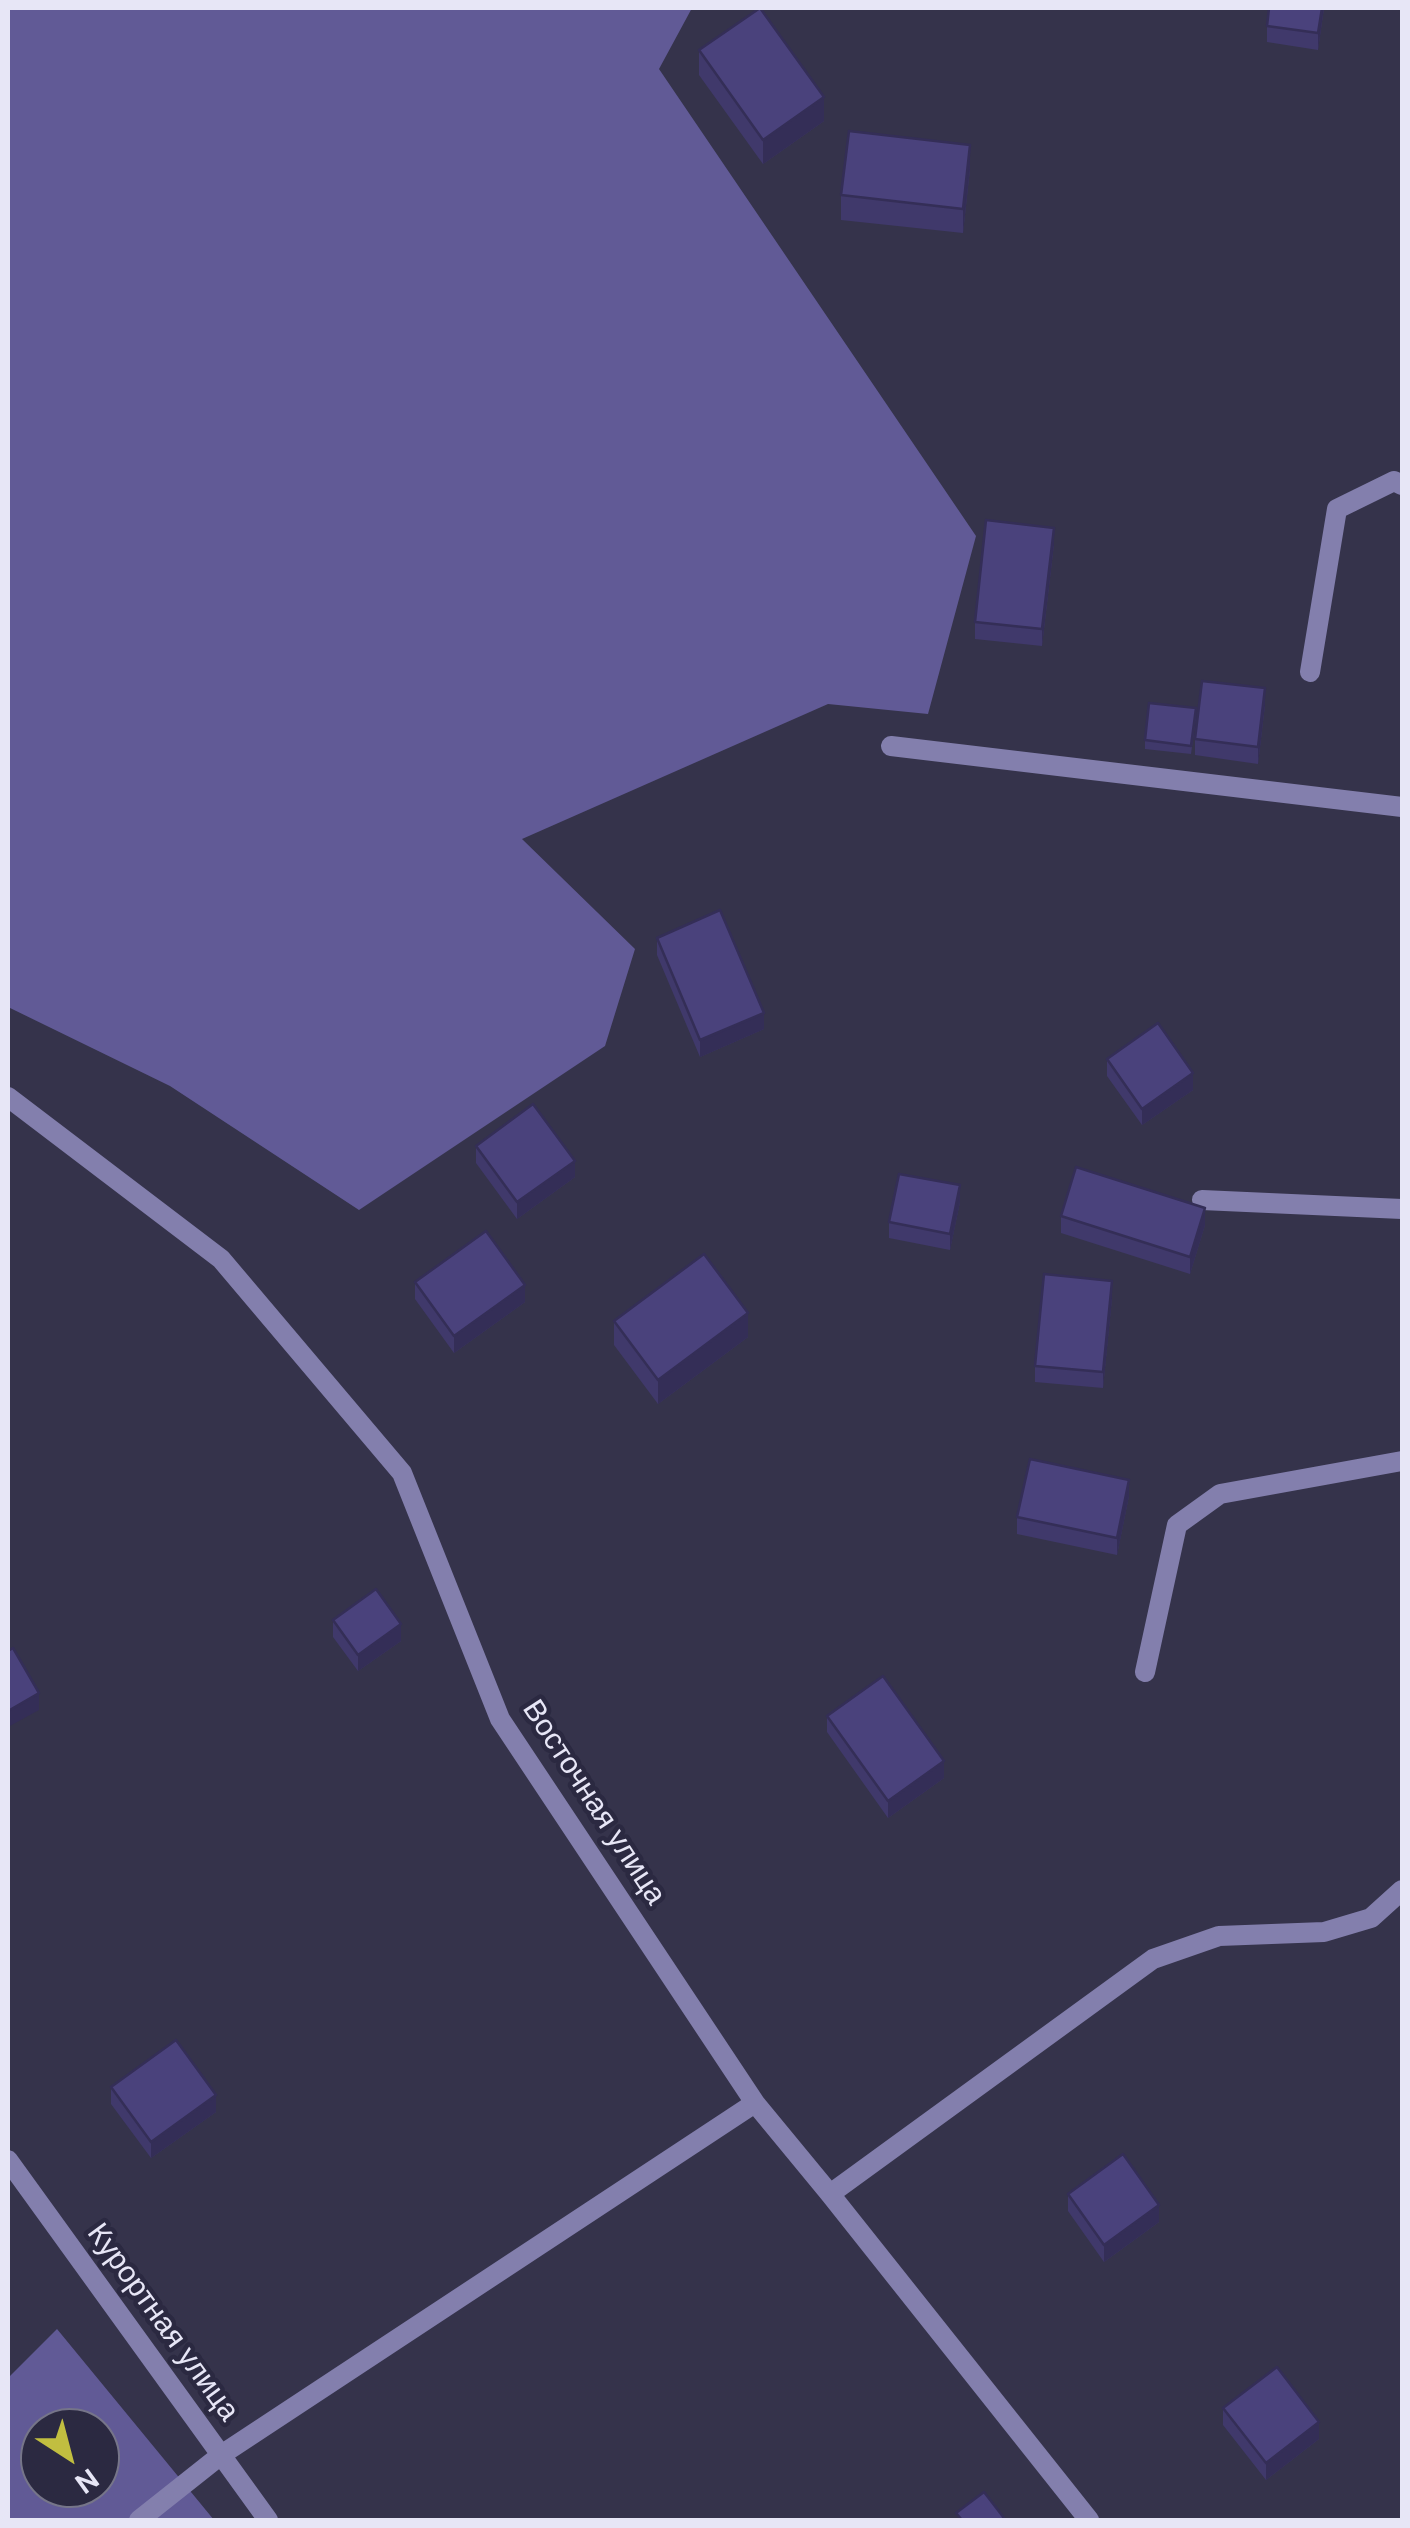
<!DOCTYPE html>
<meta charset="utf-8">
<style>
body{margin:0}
#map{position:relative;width:1410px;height:2528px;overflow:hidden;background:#35334b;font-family:"DM Sans",sans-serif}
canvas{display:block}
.frame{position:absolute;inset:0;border:10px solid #e7e6f6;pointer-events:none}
.north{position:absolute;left:20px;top:2408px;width:100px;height:100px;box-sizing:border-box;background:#2b2941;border:2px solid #767589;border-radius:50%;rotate:144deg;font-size:28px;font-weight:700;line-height:40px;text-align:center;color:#e7e6f6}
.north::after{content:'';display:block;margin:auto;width:35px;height:45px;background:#c1be40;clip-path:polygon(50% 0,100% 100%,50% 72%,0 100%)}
</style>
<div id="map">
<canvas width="1410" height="2528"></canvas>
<div class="frame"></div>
<div class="north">N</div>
</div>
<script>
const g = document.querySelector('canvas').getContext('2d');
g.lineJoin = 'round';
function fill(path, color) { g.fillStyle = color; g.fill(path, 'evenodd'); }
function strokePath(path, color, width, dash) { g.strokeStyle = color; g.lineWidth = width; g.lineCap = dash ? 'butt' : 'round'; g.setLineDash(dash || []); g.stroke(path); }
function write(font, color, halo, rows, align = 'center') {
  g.font = font + ' "DM Sans",sans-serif'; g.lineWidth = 9; g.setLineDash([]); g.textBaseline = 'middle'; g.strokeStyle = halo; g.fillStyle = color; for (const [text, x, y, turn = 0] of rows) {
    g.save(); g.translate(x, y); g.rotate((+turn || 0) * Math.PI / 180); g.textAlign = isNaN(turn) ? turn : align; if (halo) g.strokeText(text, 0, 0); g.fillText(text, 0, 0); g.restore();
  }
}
fill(new Path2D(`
 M 8,8 L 692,8 L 659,69 L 976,536 L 928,714 L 828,704 L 522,839 L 635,949 L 605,1046 L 359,1210 L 170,1086 L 8,1007 Z
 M 57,2329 L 214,2520 L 8,2520 L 8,2378 ZM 40,2428 L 100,2428 L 100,2488 L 40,2488 Z`), '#615a96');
strokePath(new Path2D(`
 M 1310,672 L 1337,509 L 1394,481 L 1402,485
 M 891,746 L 1402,807
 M 1202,1200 L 1402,1209
 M 1145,1672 L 1177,1525 L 1220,1494 L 1402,1461`), '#837fad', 20);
strokePath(new Path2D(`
 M 8,1097 L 221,1259 L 402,1473 L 500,1719 L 755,2103 L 830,2194 L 1089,2520
 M 8,2160 L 268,2520
 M 830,2194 L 1153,1959 L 1219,1936 L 1324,1932 L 1371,1918 L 1402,1890
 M 139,2520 L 221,2455 L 755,2103`), '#837fad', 20);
fill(new Path2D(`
 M 1269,8 L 1324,8 L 1318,50 L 1267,42 L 1267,26 Z
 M 699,50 L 824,121 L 763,164 L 699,75 Z
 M 970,169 L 963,233 L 841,220 L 841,195 Z
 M 1054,544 L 1042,646 L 975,639 L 975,622 Z
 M 1265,705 L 1258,764 L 1195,755 L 1195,739 Z
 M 1196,717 L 1191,754 L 1145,749 L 1145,740 Z
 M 657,938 L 764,1029 L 700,1057 L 657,955 Z
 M 1107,1059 L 1193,1090 L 1142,1125 L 1107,1076 Z
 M 476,1146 L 575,1177 L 517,1219 L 476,1163 Z
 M 960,1202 L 950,1250 L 889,1238 L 889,1222 Z
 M 1061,1216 L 1205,1225 L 1190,1274 L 1061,1233 Z
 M 415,1282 L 525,1302 L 454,1353 L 415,1299 Z
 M 1112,1298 L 1103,1388 L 1035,1382 L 1035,1366 Z
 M 614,1321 L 748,1337 L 658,1404 L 614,1345 Z
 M 1129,1496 L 1117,1555 L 1017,1534 L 1017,1517 Z
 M 333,1620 L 401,1641 L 358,1671 L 333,1637 Z
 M 827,1716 L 944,1778 L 888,1818 L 827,1732 Z
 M 111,2087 L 216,2112 L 151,2158 L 111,2104 Z
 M 1068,2194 L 1159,2222 L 1104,2262 L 1068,2211 Z
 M 1223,2408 L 1319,2439 L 1266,2480 L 1223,2425 Z`), '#40396b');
fill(new Path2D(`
 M 1322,8 L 1324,8 L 1318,50 L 1318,33 Z
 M 824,97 L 824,121 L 763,164 L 763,140 Z
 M 970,145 L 970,169 L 963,233 L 963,209 Z
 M 1054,528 L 1054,544 L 1042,646 L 1042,629 Z
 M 1265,688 L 1265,705 L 1258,764 L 1258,747 Z
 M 764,1013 L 764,1029 L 700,1057 L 700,1040 Z
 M 1193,1073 L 1193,1090 L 1142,1125 L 1142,1109 Z
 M 575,1161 L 575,1177 L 517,1219 L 517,1202 Z
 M 960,1185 L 960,1202 L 950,1250 L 950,1234 Z
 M 1205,1208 L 1205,1225 L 1190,1274 L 1190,1257 Z
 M 1112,1281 L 1112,1298 L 1103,1388 L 1103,1372 Z
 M 525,1285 L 525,1302 L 454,1353 L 454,1336 Z
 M 748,1313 L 748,1337 L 658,1404 L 658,1380 Z
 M 1129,1480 L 1129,1496 L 1117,1555 L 1117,1538 Z
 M 401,1624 L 401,1641 L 358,1671 L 358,1655 Z
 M 39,1693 L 39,1710 L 8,1727 L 8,1711 Z
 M 944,1761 L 944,1778 L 888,1818 L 888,1801 Z
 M 216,2095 L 216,2112 L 151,2158 L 151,2142 Z
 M 1159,2205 L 1159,2222 L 1104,2262 L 1104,2245 Z
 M 1319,2422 L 1319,2439 L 1266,2480 L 1266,2463 Z`), '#342e57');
const building = new Path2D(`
 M 760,8 L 824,97 L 763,140 L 699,50 Z
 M 1269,8 L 1322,8 L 1318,33 L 1267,26 Z
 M 849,131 L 970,145 L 963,209 L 841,195 Z
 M 986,520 L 1054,528 L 1042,629 L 975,622 Z
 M 1202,681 L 1265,688 L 1258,747 L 1195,739 Z
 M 1149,703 L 1196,708 L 1191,746 L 1145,740 Z
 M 720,910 L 764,1013 L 700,1040 L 657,938 Z
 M 1158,1023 L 1193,1073 L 1142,1109 L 1107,1059 Z
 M 533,1104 L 575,1161 L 517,1202 L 476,1146 Z
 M 1076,1167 L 1205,1208 L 1190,1257 L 1061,1216 Z
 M 899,1174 L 960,1185 L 950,1234 L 889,1222 Z
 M 486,1231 L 525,1285 L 454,1336 L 415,1282 Z
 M 704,1254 L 748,1313 L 658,1380 L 614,1321 Z
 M 1044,1274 L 1112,1281 L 1103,1372 L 1035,1366 Z
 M 1030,1459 L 1129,1480 L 1117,1538 L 1017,1517 Z
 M 376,1589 L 401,1624 L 358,1655 L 333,1620 Z
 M 13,1648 L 39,1693 L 8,1711 L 8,1651 Z
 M 883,1676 L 944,1761 L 888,1801 L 827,1716 Z
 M 176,2040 L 216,2095 L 151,2142 L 111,2087 Z
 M 1123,2154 L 1159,2205 L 1104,2245 L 1068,2194 Z
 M 1277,2367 L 1319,2422 L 1266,2463 L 1223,2408 Z
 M 984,2492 L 1004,2518 L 1000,2520 L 962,2520 L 956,2513 Z`);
fill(building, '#4a427c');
strokePath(building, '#342e57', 2.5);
write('30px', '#e7e6f6', '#2b2941', [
 ["Восточная улица",593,1803,57],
 ["Курортная улица",162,2323,54]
]);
</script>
